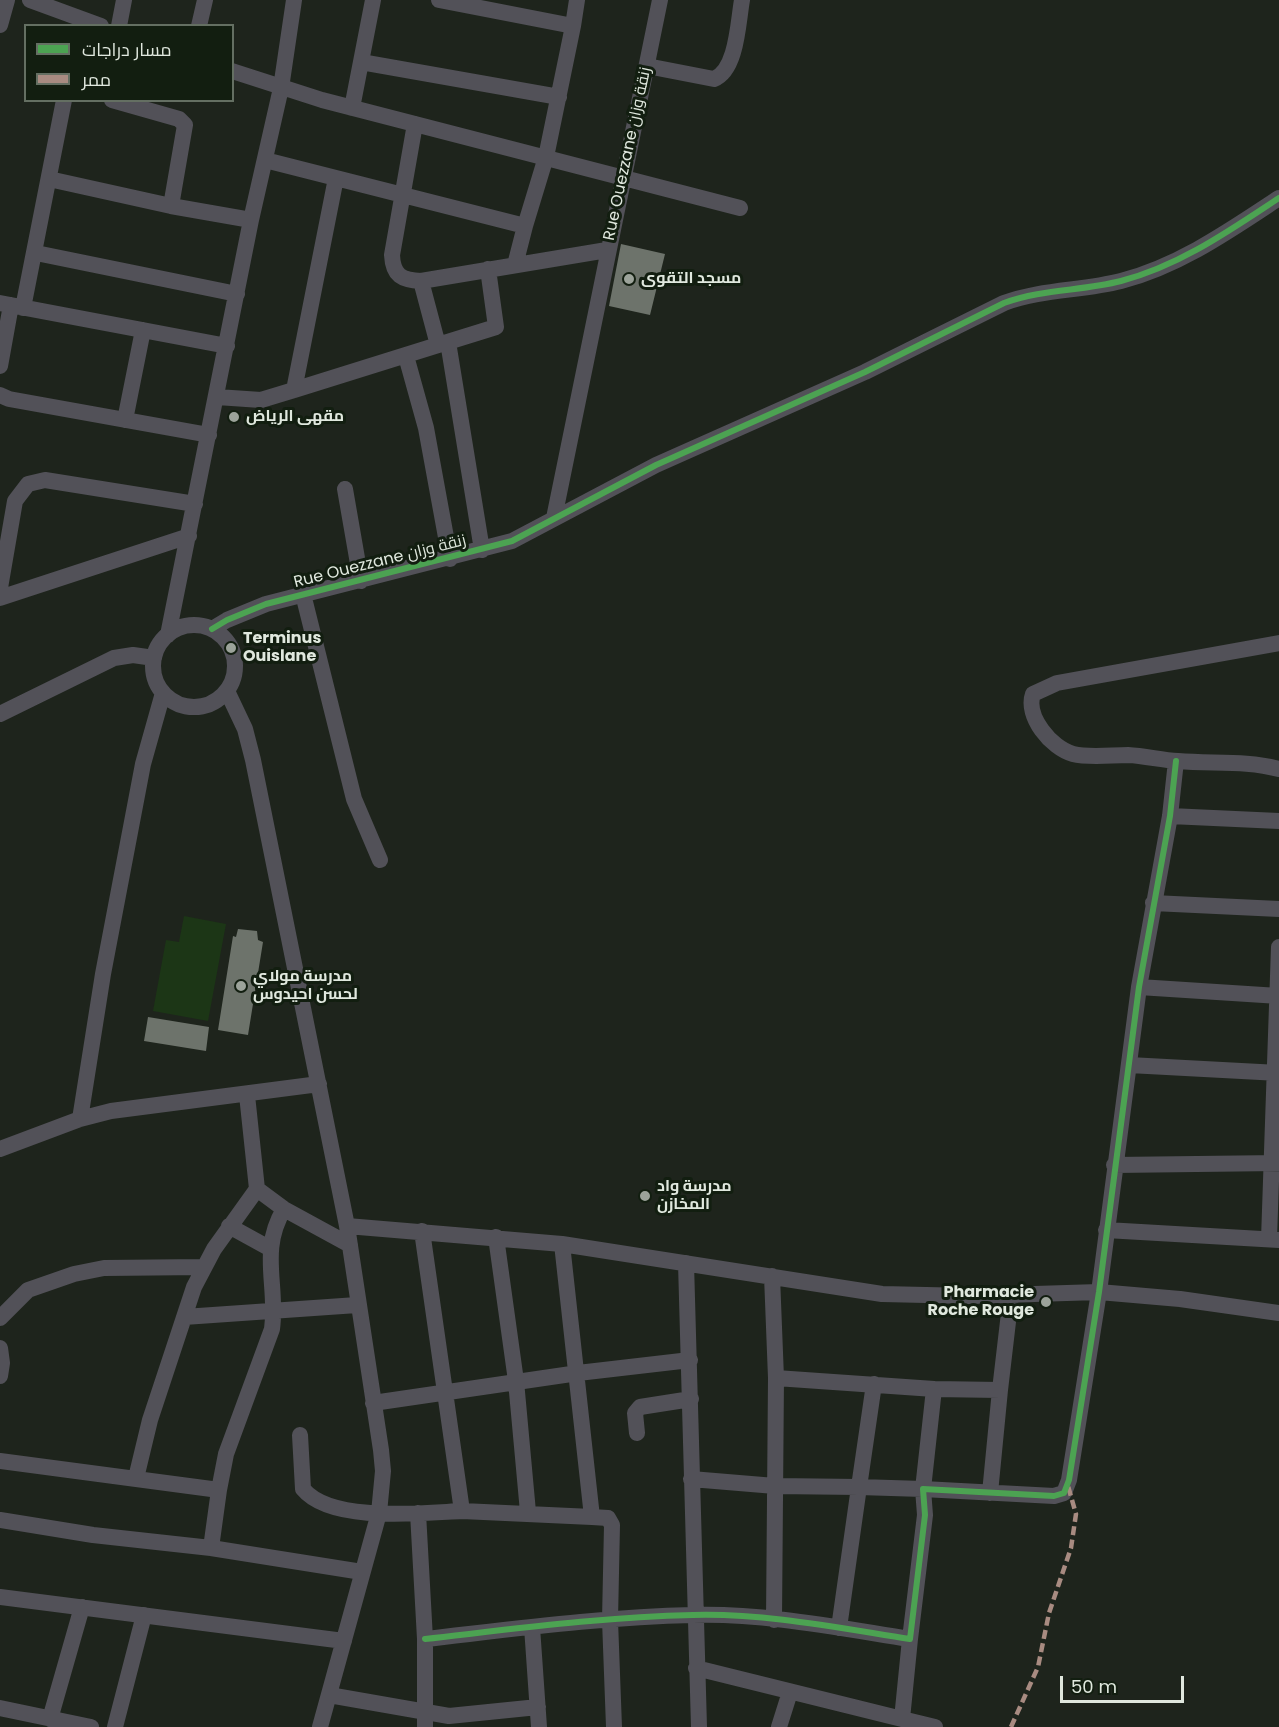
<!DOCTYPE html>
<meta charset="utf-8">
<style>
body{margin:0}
#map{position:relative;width:1279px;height:1727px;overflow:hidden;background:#1e241c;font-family:Poppins,Cairo,sans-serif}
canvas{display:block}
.legend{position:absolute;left:24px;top:24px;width:210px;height:78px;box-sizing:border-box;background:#121e10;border:2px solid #646f62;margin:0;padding:8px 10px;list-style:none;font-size:18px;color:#e0e8de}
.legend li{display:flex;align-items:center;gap:12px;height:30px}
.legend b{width:30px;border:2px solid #646f62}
.scale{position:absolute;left:1060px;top:1676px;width:124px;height:27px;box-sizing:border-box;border:3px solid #e0e8de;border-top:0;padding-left:8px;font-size:18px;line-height:21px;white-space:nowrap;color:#e0e8de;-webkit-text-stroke:4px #121e10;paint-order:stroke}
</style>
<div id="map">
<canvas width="1279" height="1727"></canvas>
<ul class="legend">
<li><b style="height:8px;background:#4ca352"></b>مسار دراجات</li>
<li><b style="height:8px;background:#a88b81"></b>ممر</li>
</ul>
<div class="scale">50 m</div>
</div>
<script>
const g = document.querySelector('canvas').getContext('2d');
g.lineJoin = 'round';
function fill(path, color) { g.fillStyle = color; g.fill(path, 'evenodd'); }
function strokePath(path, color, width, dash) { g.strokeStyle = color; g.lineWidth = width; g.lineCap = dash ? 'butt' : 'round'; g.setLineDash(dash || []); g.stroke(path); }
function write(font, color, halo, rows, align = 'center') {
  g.font = font + ' Poppins,Cairo,sans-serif'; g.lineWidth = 6; g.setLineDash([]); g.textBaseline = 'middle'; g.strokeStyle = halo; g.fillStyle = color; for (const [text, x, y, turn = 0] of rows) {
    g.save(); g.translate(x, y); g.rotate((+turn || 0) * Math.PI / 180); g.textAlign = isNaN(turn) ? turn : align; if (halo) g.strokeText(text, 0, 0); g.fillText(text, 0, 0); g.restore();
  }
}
fill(new Path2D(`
 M 184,916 L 226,924 L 208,1021 L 153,1011 L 166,940 L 179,942 Z`), '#1c3616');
fill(new Path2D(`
 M 621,244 L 665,254 L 650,315 L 609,306 Z
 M 238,929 L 257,931 L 258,940 L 263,942 L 248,1035 L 218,1030 L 233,936 L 236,937 Z
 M 148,1017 L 209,1027 L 206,1051 L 144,1041 Z`), '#6d736b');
strokePath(new Path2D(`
 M 30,0 L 101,26
 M 439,0 L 573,26 L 577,0
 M 0,25 L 7,0
 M 119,26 L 124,0
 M 199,26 L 205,0
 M 361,62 L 559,97
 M 647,66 L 714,79 C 737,70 738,22 742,0
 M 232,71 L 322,100 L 740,208
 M 112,100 L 179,119 L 185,125 L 171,206
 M 352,108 L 373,0
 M 415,124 L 392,255 C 393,276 402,280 421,281 L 607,250
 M 265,160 L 525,226 L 515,265
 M 336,178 L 294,390 L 438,345 L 421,281
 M 49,179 L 171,206 L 251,220
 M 525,226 L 546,157 L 573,26
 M 36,253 L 237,294
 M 0,303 L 227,346
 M 23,308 L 64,100
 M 448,342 L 482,550
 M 438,345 L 496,327 L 488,269
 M 406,356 L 426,428 L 450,559
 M 0,366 L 11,305
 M 0,395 L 9,399 L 209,435
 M 217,397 L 261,400 L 294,390
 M 125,420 L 143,330
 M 345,489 L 361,581
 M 554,518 L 660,0
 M 0,588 L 15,501 L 28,484 L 45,480 L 195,504
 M 303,594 L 354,799 L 380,860
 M 0,598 L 189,536
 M153 666a41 41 0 1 1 82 0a41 41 0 1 1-82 0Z
 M 212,629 L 227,620 L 266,604 L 512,541 L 656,465 L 865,372 L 1004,303 C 1042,289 1082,291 1121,281 C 1179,266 1229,231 1279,198
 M 168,635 L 251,220 L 281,88 L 294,0
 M 1279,643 L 1057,683 L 1033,694 C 1025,716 1051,748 1073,754 C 1089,758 1111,755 1128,755 C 1146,756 1161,760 1178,761 C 1212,764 1246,760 1279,769
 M 227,691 L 245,729 L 253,760 L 347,1226 L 381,1450 L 383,1471 L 379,1513 L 320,1727
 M 0,714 L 114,658 L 133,655 L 154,658
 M 1170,816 L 1279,821
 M 1153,903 L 1279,909
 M 1139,987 L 1279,996
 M 1129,1065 L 1279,1073
 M 247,1095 L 257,1189
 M 80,1119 L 103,974 L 143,764 L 163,693
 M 0,1149 L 80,1119 L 111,1111 L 319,1084
 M 1114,1165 L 1279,1163
 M 229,1226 L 269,1248
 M 347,1226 L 562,1244 L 882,1294 L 970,1296 L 1099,1292 L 1180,1299 L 1279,1313
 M 1106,1230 L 1279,1240
 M 496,1237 L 516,1381 L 528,1512
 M 1269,1239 L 1279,947
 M 562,1244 L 592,1517 L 608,1518 L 612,1525 L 610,1620 L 614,1727
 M 686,1263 L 699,1727
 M 772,1276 L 776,1378 L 934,1389 L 1000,1390 L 1011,1296
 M 184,1317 L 357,1305
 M 0,1318 L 28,1290 L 74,1274 L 104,1268 L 203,1267
 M 0,1348 L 2,1363 L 0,1376
 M 874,1384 L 859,1487 L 923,1489 L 934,1389
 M 373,1403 L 578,1373 L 690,1360
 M 637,1433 L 635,1413 L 640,1407 L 691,1399
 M 300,1435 L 303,1489 C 331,1523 421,1513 462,1511 L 422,1231
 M 0,1461 L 219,1490 L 211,1548 L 93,1535 L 0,1520
 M 136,1478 L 150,1420 L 194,1287 L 214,1249 L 257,1189 L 284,1209 L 350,1245
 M 691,1479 L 775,1486 L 859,1487 L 839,1628
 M 219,1490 L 226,1454 L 272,1329 C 278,1285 259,1251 284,1209
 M 990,1493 L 1000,1390
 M 462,1511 L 592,1517
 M 418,1513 L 425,1639 L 425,1727
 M 211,1548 L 362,1572
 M 0,1597 L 344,1641
 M 774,1620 L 776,1378
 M 532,1627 L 539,1727
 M 425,1639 C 514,1629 603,1617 693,1615 C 765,1613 839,1628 910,1639 L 925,1515 L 923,1489 L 1054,1496 L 1064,1493 L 1069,1480 L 1099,1292 L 1139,987 L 1170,816 L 1176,761
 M 696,1668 L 902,1719 L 910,1639
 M 329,1695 L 449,1716 L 538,1707
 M 0,1708 L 91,1727
 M 50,1719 L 82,1607
 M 902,1719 L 935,1727
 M 115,1727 L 144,1615
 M 779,1727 L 790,1692`), '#525158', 16);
strokePath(new Path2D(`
 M 1011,1727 L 1038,1667 L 1049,1613 L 1071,1548 L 1076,1514 L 1068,1486`), '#a88b81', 4.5, [9, 4.5]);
strokePath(new Path2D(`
 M 212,629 L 227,620 L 266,604 L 512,541 L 656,465 L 865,372 L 1004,303 C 1042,289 1082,291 1121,281 C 1179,266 1229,231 1279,198
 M 425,1639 C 514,1629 603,1617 693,1615 C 765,1613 839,1628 910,1639 L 925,1515 L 923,1489 L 1054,1496 L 1064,1493 L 1069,1480 L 1099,1292 L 1139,987 L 1170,816 L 1176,761`), '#4ca352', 6);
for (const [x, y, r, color] of [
 [629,279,6,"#9ca39a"],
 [234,417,6,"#9ca39a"],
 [231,648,6,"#9ca39a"],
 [241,986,6,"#9ca39a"],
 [645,1196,6,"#9ca39a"],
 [1046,1302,6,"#9ca39a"]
]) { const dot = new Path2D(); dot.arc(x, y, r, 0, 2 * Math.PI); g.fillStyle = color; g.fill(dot); strokePath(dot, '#121e10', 2); }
write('16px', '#e0e8de', '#121e10', [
 ["Rue Ouezzane زنقة وزان",628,154,-78],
 ["Rue Ouezzane زنقة وزان",380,562,-14]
]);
write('bold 16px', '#e0e8de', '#121e10', [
 ["مسجد التقوى",641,279],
 ["مقهى الرياض",246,417],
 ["Terminus",243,639],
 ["Ouislane",243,657],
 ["مدرسة مولاي",253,977],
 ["لحسن احيدوس",253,995],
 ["مدرسة واد",657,1187],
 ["المخازن",657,1205],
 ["Pharmacie",1034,1293,"right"],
 ["Roche Rouge",1034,1311,"right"]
], 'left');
</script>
